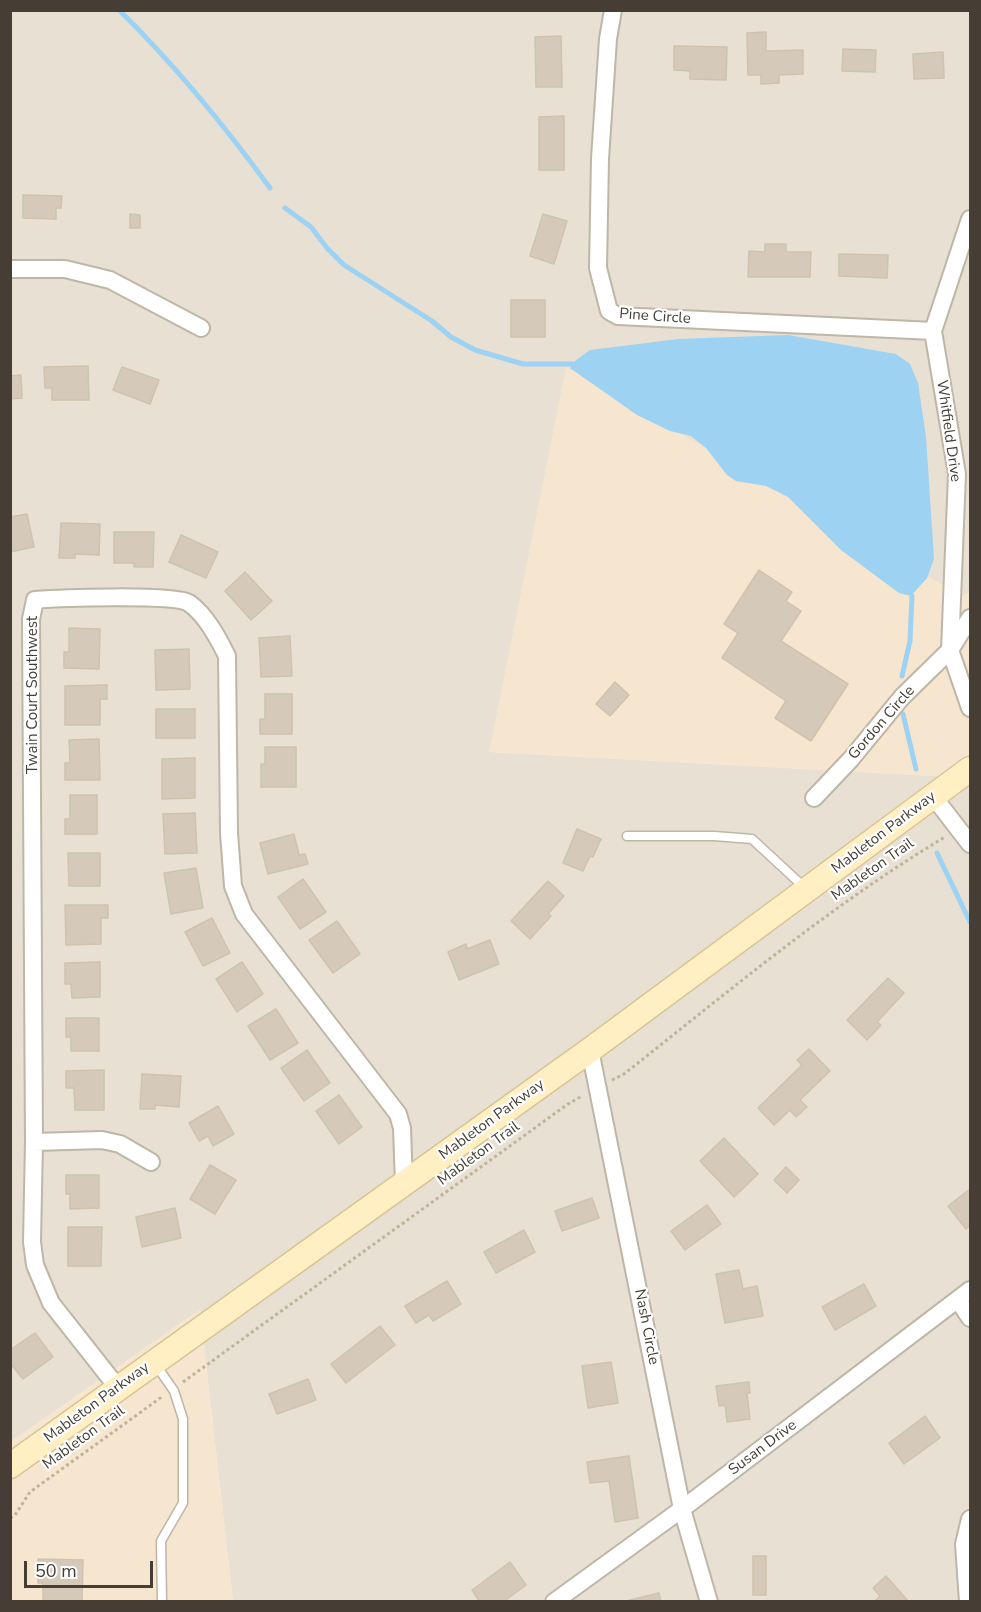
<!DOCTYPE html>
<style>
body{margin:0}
#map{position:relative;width:981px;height:1612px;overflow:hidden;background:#f3eee5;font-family:"Nunito Sans",sans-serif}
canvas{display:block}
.frame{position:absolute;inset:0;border:12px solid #463e34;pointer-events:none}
.scale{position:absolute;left:24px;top:1561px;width:129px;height:27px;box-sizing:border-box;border:3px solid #463e34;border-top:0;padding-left:8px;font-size:18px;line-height:21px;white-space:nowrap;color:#463e34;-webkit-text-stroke:4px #fff;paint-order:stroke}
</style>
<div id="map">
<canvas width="981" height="1612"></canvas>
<div class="frame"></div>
<div class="scale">50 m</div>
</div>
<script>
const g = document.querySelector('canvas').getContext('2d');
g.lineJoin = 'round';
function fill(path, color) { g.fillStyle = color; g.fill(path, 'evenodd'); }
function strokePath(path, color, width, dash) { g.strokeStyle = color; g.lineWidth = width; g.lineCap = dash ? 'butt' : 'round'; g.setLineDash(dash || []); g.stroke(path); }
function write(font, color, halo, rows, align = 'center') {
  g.font = font + ' "Nunito Sans",sans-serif'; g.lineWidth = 4.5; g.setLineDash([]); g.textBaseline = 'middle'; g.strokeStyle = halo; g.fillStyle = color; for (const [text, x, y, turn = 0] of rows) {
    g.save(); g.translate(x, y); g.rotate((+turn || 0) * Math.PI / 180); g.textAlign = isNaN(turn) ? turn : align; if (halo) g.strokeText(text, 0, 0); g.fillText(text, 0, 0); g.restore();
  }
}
fill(new Path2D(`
 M 11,11 L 970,11 L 970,593 L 490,752 L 970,778 L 970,1601 L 233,1601 L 200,1310 L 11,1442 Z`), '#e7e0d3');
fill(new Path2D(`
 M 566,367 L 961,595 L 970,593 L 970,778 L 489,752 Z
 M 200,1309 L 233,1601 L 11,1601 L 10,1442 Z`), '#f6e5cf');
fill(new Path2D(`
 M 788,335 L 896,354 L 910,364 L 918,383 L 926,437 L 934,559 L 927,578 L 911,596 L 899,593 L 841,550 L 788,497 L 766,486 L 736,481 L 727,475 L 706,448 L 691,436 L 670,431 L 637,415 L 570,368 L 575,361 L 590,350 L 678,339 Z`), '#9ed2f3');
strokePath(new Path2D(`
 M 119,10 C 175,65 224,125 270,188
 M 285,208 L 311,227 L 327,248 L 344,265 L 432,321 L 451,337 L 475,350 L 523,364 L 573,364
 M 902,676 L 910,641 L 912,596
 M 903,714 L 916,769
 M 937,853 L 970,922`), '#9ed2f3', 5);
const building = new Path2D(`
 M 766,32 L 766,51 L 803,50 L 803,74 L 779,75 L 779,83 L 761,84 L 761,75 L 748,75 L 747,33 Z
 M 561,36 L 562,87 L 536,87 L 535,37 Z
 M 674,46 L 727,47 L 726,80 L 690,79 L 690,71 L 674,70 Z
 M 843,49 L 876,50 L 875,72 L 842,71 Z
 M 943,52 L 944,78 L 914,79 L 913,54 Z
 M 564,116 L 564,170 L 539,170 L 539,117 Z
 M 23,195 L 62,196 L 61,208 L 56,208 L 56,219 L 23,218 Z
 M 130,214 L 140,215 L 140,228 L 130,228 Z
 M 543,214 L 567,221 L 554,264 L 530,256 Z
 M 765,244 L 786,244 L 786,252 L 811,252 L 810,277 L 748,277 L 749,251 L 765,252 Z
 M 839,254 L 888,255 L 887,278 L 839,276 Z
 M 511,300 L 545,300 L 545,337 L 511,337 Z
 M 88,366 L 89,400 L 52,400 L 52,388 L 45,388 L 44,367 Z
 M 122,367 L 159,380 L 150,404 L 113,390 Z
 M 21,375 L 22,398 L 10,399 L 10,376 Z
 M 27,514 L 34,547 L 10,552 L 10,517 Z
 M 61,523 L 100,524 L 99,555 L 75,554 L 75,558 L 59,558 Z
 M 114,532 L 154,532 L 153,567 L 134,567 L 134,563 L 114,563 Z
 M 181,535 L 218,552 L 206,578 L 169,562 Z
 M 759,570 L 792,592 L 786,601 L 801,611 L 781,641 L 848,684 L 811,741 L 775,718 L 786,701 L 722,658 L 738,633 L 724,624 Z
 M 245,572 L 272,601 L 251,620 L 225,591 Z
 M 69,628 L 100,629 L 99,669 L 64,668 L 64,652 L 69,652 Z
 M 290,636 L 292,676 L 261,677 L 259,638 Z
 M 189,649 L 190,689 L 156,690 L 155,650 Z
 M 615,682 L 629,695 L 610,716 L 596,704 Z
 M 107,685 L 107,699 L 100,699 L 100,725 L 65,725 L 65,686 Z
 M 265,694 L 292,694 L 292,734 L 260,734 L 260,719 L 265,719 Z
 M 156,709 L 195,709 L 195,738 L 156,738 Z
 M 99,739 L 100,780 L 65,780 L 65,763 L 70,763 L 69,740 Z
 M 265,747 L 296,747 L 296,787 L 261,787 L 261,764 L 265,764 Z
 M 195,758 L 195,798 L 162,799 L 162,759 Z
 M 70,795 L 97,795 L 97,834 L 65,834 L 65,819 L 70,819 Z
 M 195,813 L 197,853 L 165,854 L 163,814 Z
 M 577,829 L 601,839 L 593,857 L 590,856 L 583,871 L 563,863 Z
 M 294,834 L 299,855 L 305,854 L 308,864 L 268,874 L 260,843 Z
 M 68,853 L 100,853 L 100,886 L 69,886 Z
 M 196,868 L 203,908 L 171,914 L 164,873 Z
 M 303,879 L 326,912 L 300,929 L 278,897 Z
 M 548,881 L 564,896 L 548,914 L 551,916 L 530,939 L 511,921 Z
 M 65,905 L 108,905 L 108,918 L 101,918 L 101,944 L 66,945 Z
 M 212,918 L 230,953 L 203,966 L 185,932 Z
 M 337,921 L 360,954 L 333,973 L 309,940 Z
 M 490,940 L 499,964 L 459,980 L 448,952 L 466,944 L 467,949 Z
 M 100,962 L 100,997 L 72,998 L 71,984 L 65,984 L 65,963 Z
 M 242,962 L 263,994 L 237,1012 L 216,979 Z
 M 888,978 L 904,993 L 877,1022 L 881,1025 L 867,1040 L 847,1020 Z
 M 276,1009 L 298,1043 L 270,1060 L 248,1026 Z
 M 66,1018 L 99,1018 L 99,1051 L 71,1051 L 71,1037 L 66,1037 Z
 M 809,1049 L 830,1071 L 800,1100 L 807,1107 L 796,1117 L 790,1110 L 774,1125 L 758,1108 L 802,1065 L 797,1060 Z
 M 307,1050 L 330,1083 L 304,1101 L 281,1068 Z
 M 104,1070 L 104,1110 L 75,1110 L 74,1088 L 66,1088 L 66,1071 Z
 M 142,1074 L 181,1076 L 179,1107 L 155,1105 L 155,1109 L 140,1109 Z
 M 339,1095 L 362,1127 L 339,1144 L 316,1111 Z
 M 218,1106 L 234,1134 L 213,1146 L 208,1136 L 199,1141 L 189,1123 Z
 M 724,1138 L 758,1174 L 734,1197 L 700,1161 Z
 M 210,1165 L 236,1180 L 215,1214 L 190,1199 Z
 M 786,1167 L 799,1180 L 787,1193 L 774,1180 Z
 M 66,1175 L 99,1175 L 99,1208 L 70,1209 L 70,1194 L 66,1194 Z
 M 970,1189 L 970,1225 L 966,1229 L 948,1206 Z
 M 592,1198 L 599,1218 L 562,1231 L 555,1211 Z
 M 707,1205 L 721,1224 L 685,1250 L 671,1231 Z
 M 175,1208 L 181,1238 L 142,1247 L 136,1217 Z
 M 68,1227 L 102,1227 L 101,1266 L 68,1266 Z
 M 524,1230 L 535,1252 L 496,1273 L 484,1252 Z
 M 739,1270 L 743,1289 L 757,1286 L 763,1316 L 725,1323 L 716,1274 Z
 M 447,1281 L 461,1304 L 433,1321 L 429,1315 L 416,1323 L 405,1306 Z
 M 864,1284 L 876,1306 L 835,1330 L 822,1307 Z
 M 380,1326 L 395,1345 L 346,1383 L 331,1364 Z
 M 35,1333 L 53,1357 L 23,1379 L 10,1363 L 10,1350 Z
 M 611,1362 L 618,1403 L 588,1408 L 582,1366 Z
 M 308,1379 L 316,1400 L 277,1414 L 269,1394 Z
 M 749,1382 L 750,1393 L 747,1393 L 750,1419 L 727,1422 L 725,1405 L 719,1406 L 716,1386 Z
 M 925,1416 L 940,1438 L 904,1464 L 889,1443 Z
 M 629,1456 L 638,1518 L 615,1522 L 609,1481 L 590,1483 L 587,1462 Z
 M 753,1556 L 766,1556 L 766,1595 L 753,1595 Z
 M 38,1559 L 83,1560 L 82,1602 L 43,1602 L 43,1583 L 38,1583 Z
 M 510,1562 L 526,1585 L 503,1602 L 480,1602 L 472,1590 Z
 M 886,1576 L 909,1602 L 877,1602 L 876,1600 L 880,1596 L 873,1588 Z
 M 659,1593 L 661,1602 L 622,1602 Z`);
fill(building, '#d5caba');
strokePath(building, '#d0c2ad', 1.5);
const lane = new Path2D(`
 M 627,836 L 714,836 L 752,839 L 805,888
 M 156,1365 L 174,1391 L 183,1419 L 183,1503 L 161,1541 L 162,1602`);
const street = new Path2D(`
 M 613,10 L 608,39 L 600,159 L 598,268 L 609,311 L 618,316 L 933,331
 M 970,219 L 933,331 L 957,474 L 950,650 L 970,708
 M 10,269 L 65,269 L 110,280 L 201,328
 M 933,796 L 970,844
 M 814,798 L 851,759 L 902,697 L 950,650 L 970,618
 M 590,1050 L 682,1509 L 709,1602
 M 34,1142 L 102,1140 L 120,1144 L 151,1162
 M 958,1300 L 970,1318
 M 118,1388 L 51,1303 L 35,1265 L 32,1242 L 34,1142 L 31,619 L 35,600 C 58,598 174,594 189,603 C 206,615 218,638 227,656 L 229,833 L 233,886 L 244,914 L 398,1114 L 402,1128 L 404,1184
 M 554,1602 L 682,1509 L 970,1290
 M 968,1602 L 964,1544 L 970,1519`);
const secondary = new Path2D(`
 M 10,1466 L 590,1050 L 970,769`);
strokePath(lane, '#bfb6a7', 11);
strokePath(street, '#bfb6a7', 20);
strokePath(secondary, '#d8c494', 27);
strokePath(new Path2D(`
 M 612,1080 L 624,1074 C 728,992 831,905 945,837
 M 183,1382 L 568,1104 L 582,1096
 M 10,1518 L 15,1515 L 30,1492 L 163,1396`), '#c1b298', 3, [3, 3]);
strokePath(lane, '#fff', 8);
strokePath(street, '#fff', 16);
strokePath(secondary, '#ffefc3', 24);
write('15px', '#463e34', '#fff', [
 ["Pine Circle",655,317,4],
 ["Whitfield Drive",948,431,82],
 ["Twain Court Southwest",33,695,-90],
 ["Gordon Circle",882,723,-49],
 ["Mableton Parkway",884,833,-37],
 ["Mableton Trail",873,870,-35],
 ["Mableton Parkway",492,1120,-36],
 ["Mableton Trail",479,1154,-36],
 ["Nash Circle",646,1327,79],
 ["Mableton Parkway",97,1403,-36],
 ["Mableton Trail",84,1438,-36],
 ["Susan Drive",763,1448,-37]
]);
</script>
